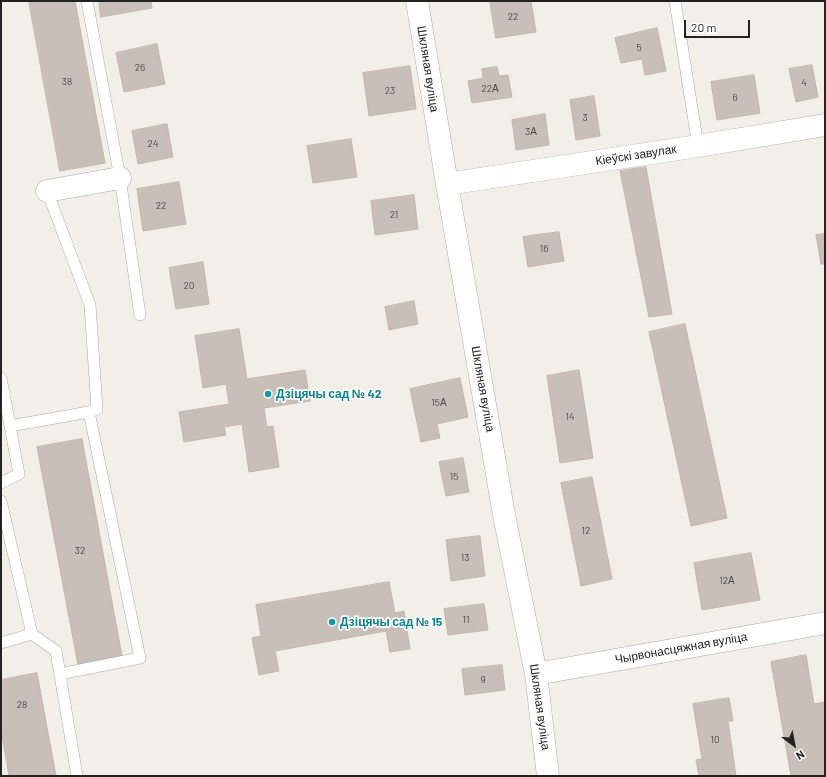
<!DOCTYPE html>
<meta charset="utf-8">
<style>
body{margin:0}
#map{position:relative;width:826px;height:777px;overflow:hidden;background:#f2efe9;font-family:Barlow,sans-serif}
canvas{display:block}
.frame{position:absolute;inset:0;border:2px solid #222;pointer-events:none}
.north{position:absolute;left:774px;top:725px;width:40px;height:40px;-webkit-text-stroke:3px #fff;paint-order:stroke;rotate:148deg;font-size:11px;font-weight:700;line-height:16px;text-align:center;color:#222}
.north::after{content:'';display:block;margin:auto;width:14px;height:18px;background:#222;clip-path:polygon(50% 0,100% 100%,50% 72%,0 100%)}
.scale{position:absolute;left:684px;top:20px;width:66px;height:18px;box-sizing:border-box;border:2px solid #222;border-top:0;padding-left:5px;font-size:12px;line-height:14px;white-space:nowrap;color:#222;-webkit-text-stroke:3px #fff;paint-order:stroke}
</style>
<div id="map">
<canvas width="826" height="777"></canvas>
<div class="frame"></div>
<div class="north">N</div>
<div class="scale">20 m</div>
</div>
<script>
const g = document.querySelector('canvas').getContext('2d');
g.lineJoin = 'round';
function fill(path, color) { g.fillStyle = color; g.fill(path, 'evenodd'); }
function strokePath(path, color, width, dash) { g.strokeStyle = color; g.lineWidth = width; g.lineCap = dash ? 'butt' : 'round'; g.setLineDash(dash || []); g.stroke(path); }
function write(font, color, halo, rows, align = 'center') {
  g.font = font + ' Barlow,sans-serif'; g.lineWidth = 3.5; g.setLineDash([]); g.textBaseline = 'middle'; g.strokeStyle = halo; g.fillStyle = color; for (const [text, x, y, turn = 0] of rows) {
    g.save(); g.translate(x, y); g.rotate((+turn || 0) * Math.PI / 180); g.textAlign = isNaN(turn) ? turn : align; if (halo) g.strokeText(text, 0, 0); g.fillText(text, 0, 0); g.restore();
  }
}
const building = new Path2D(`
 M 29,1 L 75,1 L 105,163 L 60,171 Z
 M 99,1 L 151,1 L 152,8 L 101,17 Z
 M 490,1 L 531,1 L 536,32 L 496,38 Z
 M 657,28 L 666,71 L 645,75 L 642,59 L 621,63 L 615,38 Z
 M 157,44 L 165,84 L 124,92 L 116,53 Z
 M 812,65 L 818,97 L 796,102 L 789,69 Z
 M 410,66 L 416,109 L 369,116 L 363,73 Z
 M 497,67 L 499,76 L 508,75 L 512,97 L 472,103 L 468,81 L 483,78 L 482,69 Z
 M 754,75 L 760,113 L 717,120 L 711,82 Z
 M 594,96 L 600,136 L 576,140 L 570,100 Z
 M 545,114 L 549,145 L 516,150 L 512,120 Z
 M 167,124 L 173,157 L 138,164 L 132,131 Z
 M 351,139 L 357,177 L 313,183 L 307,146 Z
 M 646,167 L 672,314 L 649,317 L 620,171 Z
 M 179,182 L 186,224 L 143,231 L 137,189 Z
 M 414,195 L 418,229 L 375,235 L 371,201 Z
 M 559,232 L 564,261 L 528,267 L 523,237 Z
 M 825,234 L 825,264 L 821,264 L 816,235 Z
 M 203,262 L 209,304 L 176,309 L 169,268 Z
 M 414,301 L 418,324 L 389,330 L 385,307 Z
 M 685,324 L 727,518 L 691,526 L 649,332 Z
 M 239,329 L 247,379 L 305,370 L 310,401 L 264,408 L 267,427 L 273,426 L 279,467 L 249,472 L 242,424 L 224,427 L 226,435 L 184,442 L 179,412 L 229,404 L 226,384 L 203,388 L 195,336 Z
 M 579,370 L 593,458 L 560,463 L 547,376 Z
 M 460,378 L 468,417 L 437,424 L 440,438 L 421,442 L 410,389 Z
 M 82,439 L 122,656 L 78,665 L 37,447 Z
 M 463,458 L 469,492 L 446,496 L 439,462 Z
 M 592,477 L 612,579 L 581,586 L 561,483 Z
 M 480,536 L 485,576 L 451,581 L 446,540 Z
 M 751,553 L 760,600 L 702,610 L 694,563 Z
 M 389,582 L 395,613 L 404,611 L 410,649 L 390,652 L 386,631 L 275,651 L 279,671 L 259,675 L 252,638 L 261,636 L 256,605 Z
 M 484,604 L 488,630 L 448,635 L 444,609 Z
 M 806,655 L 814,704 L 825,702 L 825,776 L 791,776 L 771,662 Z
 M 502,665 L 505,690 L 465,695 L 462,669 Z
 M 37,673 L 56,776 L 9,776 L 1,730 L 1,680 Z
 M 729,698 L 733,721 L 728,721 L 736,776 L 699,776 L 696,760 L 702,759 L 693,704 Z`);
fill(building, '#c7bfb8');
strokePath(building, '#c4b6ab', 1);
const service = new Path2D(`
 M 87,1 L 120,178 L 140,315
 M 675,1 L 698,146
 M 47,191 L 90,305 L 97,409 L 89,412
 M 1,378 L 19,474 L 1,483
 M 10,426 L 89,412 L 140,658 L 60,674
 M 1,501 L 32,634 L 1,643
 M 32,634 L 56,651 L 77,776`);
const minor = new Path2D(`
 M 417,1 L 447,184 L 504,515 L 536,674 L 548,776
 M 447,184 L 698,146 L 825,125
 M 47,191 L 120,178
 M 536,674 L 825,623`);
strokePath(service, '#a9a9a9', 12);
strokePath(minor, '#a9a9a9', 23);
strokePath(service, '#fff', 11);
strokePath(minor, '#fff', 22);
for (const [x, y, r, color] of [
 [268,394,4,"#0f9aa8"],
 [332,622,4,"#0f9aa8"]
]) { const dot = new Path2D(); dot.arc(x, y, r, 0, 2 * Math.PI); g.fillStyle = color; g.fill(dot); strokePath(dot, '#fff', 1.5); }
write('10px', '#4b4948', null, [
 ["22",513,17],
 ["5",639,48],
 ["26",140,68],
 ["38",67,82],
 ["4",804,83],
 ["22А",490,89],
 ["23",390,91],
 ["6",735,98],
 ["3",585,118],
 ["3А",531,132],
 ["24",153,144],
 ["22",161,206],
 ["21",394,215],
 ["16",544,249],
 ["20",189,286],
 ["15А",439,403],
 ["14",570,417],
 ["15",454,477],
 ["12",586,531],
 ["32",80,551],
 ["13",465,558],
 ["12А",727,581],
 ["11",466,620],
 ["9",483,680],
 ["28",22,705],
 ["10",715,740]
]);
write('12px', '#222', '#fff', [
 ["Шкляная вуліца",428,69,81],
 ["Кіеўскі завулак",636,155,-9],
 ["Шкляная вуліца",483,389,80],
 ["Чырвонасцяжная вуліца",681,648,-10],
 ["Шкляная вуліца",540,707,82]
]);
write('bold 12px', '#0d838f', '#fff', [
 ["Дзіцячы сад № 42",276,394],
 ["Дзіцячы сад № 15",340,622]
], 'left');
</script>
